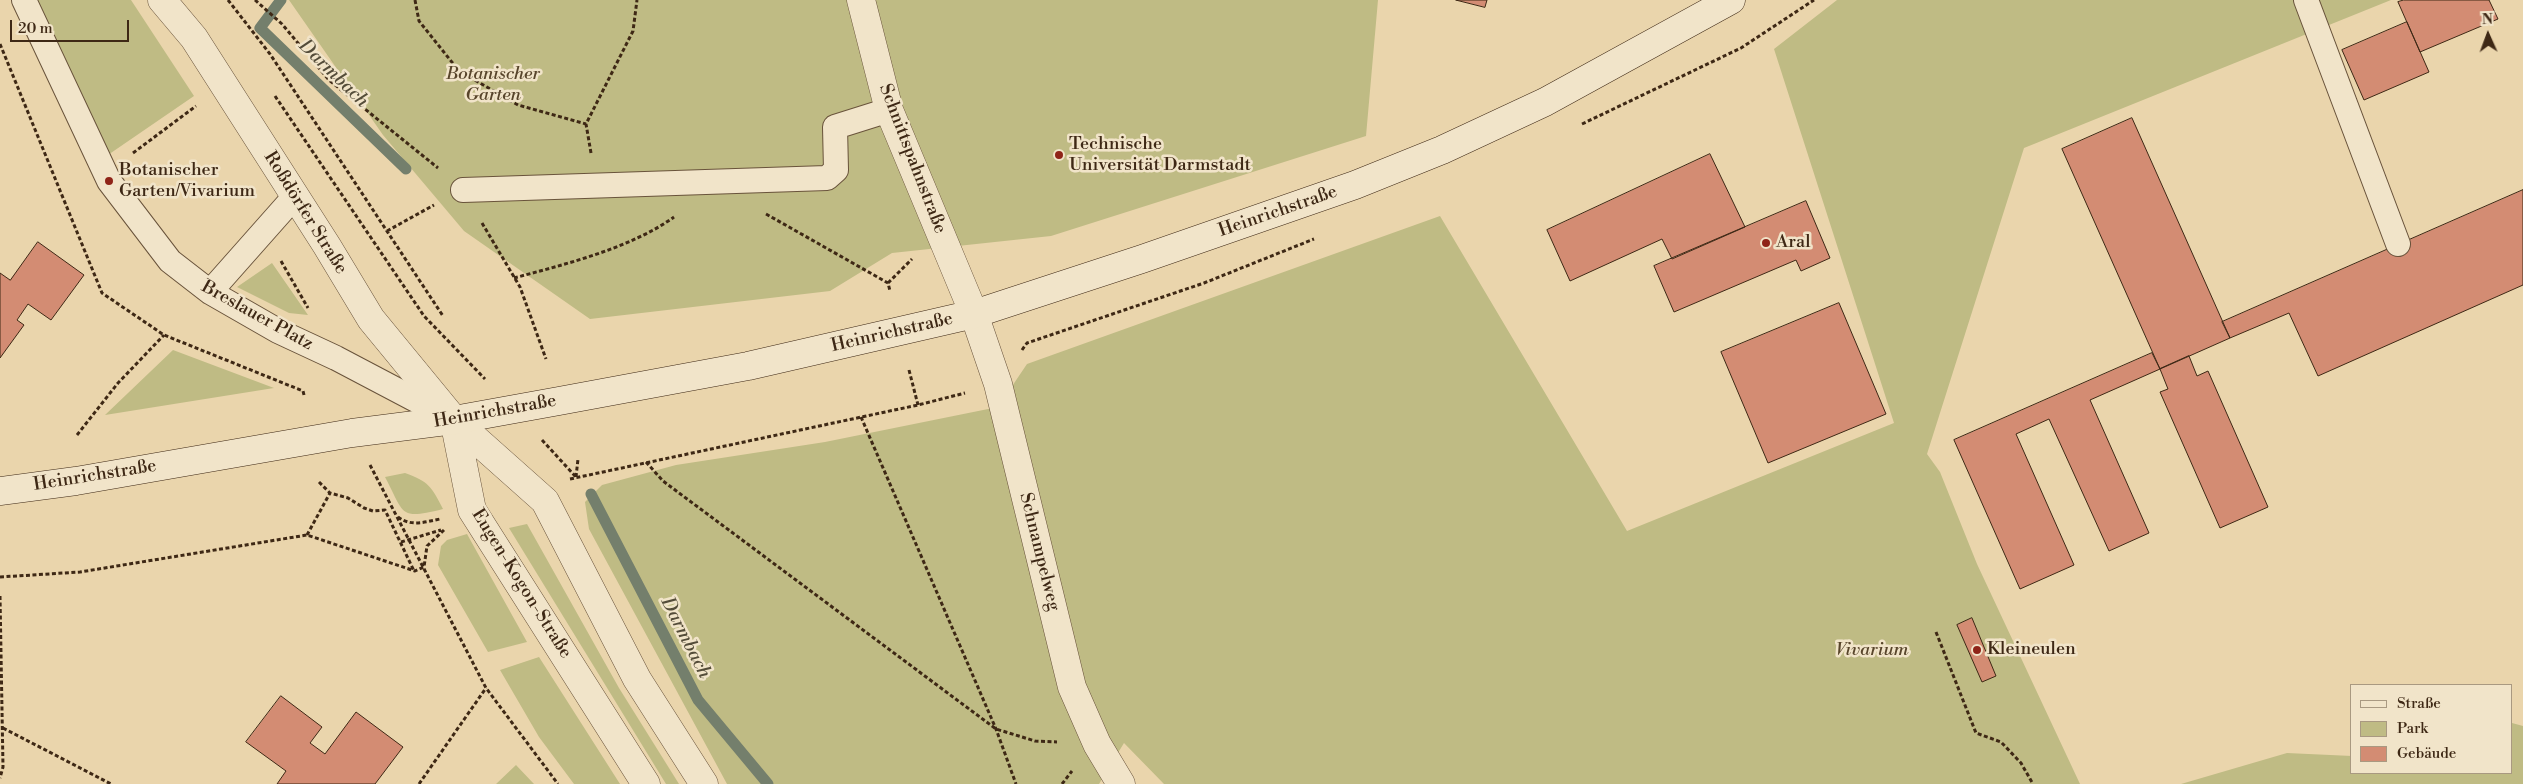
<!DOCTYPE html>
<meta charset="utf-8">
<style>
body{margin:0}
#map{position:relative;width:2523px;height:784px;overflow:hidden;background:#ead5ac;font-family:"Libre Bodoni",serif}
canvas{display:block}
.legend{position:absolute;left:2350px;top:684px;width:162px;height:90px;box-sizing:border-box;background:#f1e4c9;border:1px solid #a99981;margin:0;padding:6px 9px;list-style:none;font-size:15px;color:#3e2815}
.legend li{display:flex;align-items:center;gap:10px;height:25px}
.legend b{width:25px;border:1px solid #a99981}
.north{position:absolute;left:2463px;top:10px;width:50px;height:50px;-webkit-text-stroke:4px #f1e4c9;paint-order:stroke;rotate:358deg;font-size:14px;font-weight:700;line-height:20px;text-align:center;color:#3e2815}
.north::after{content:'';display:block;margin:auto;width:18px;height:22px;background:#3e2815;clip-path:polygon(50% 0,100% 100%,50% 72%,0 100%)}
.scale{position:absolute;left:10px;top:20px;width:119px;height:22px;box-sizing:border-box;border:2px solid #3e2815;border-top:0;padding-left:6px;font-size:15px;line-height:18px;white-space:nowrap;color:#3e2815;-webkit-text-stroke:4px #f1e4c9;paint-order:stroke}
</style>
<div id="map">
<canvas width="2523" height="784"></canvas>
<ul class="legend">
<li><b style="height:6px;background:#f1e4c9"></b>Straße</li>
<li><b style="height:14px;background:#bfbb84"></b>Park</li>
<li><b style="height:14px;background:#d38c73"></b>Gebäude</li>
</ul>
<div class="north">N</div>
<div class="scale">20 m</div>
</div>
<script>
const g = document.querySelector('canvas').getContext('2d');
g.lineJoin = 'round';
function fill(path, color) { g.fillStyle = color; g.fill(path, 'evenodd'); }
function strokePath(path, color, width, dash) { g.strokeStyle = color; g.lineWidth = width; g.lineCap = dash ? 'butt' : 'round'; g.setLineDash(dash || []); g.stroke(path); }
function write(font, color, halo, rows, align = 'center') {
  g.font = font + ' "Libre Bodoni",serif'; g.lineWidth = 5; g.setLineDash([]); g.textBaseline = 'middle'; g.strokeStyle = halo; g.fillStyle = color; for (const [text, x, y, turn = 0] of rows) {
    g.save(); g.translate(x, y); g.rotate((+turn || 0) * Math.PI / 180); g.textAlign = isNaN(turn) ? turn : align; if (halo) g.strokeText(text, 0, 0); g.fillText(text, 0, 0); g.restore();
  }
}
fill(new Path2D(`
 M 32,0 L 131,0 L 194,96 L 105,157 Z
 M 289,0 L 1378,0 L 1366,136 L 1051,236 L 892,253 L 830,291 L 590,319 L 464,231 L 383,135 Z
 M 1837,0 L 2391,0 L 2024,148 L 1927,454 L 1940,472 L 1977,564 L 2080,784 L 1164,784 L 1124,743 L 1099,784 L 727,784 L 589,529 L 585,502 L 602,485 L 676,465 L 825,442 L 998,407 L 1027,364 L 1440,216 L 1627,531 L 1894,423 L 1774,49 Z
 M 272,263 L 308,315 L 289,313 L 237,287 Z
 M 173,350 L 274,388 L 105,415 Z
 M 405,473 C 428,481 432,487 443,509 C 399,520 405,515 385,477 Z
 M 527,524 L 619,688 L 679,784 L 666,784 L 509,528 Z
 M 467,534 L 527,642 L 488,652 L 438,565 L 441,546 L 447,540 Z
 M 539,657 L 620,784 L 574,784 L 539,737 L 500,670 Z
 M 2512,723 L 2523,726 L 2523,784 L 2181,784 L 2287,753 L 2352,756 L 2352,773 L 2512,773 Z
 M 516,765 L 534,784 L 496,784 Z`), '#bfbb84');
strokePath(new Path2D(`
 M 281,0 L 260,28 L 406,169
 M 591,494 L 698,700 L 768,784`), '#747f6c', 11);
const building = new Path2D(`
 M 1456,0 L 1487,0 L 1485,7 Z
 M 2404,0 L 2489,0 L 2498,19 L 2420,52 L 2398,2 Z
 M 2407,22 L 2429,72 L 2364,100 L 2342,50 Z
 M 2132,118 L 2230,338 L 2160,369 L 2062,149 Z
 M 1710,154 L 1745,227 L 1672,259 L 1662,239 L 1570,281 L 1547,230 Z
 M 2523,190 L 2523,285 L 2318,376 L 2289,313 L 2230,338 L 2222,322 Z
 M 1806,201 L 1830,258 L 1801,271 L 1796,260 L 1674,312 L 1654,266 Z
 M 38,242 L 84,275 L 51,320 L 28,304 L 17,320 L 24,325 L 0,358 L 0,273 L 10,280 Z
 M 1839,303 L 1886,414 L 1768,463 L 1721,352 Z
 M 2152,353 L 2160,369 L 2090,400 L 2149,533 L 2109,551 L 2049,419 L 2016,434 L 2074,565 L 2020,589 L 1954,440 Z
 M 2189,356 L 2197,376 L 2208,371 L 2268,507 L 2220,528 L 2160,392 L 2168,389 L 2160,369 Z
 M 1972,618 L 1996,676 L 1982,682 L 1957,625 Z
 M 281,696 L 322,727 L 310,743 L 325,754 L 356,712 L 403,747 L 375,784 L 277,784 L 286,771 L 246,742 Z`);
fill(building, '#d38c73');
strokePath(building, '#3e2815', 1);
const lane = new Path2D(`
 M 24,0 L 109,181 L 170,261 L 210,292 L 278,331 L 336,358 L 450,418
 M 2306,0 L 2398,244
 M 463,190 L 827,178 L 836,170 L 835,127 L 889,110
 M 210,292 L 295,196`);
const street = new Path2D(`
 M 162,0 L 194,38 L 327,246 L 371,319 L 454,420 L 545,501 L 637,679 L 704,784
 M 861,0 L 889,110 L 974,314 L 998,384 L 1072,687 L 1097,744 L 1121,784
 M 454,420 L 472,510 L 646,784`);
const secondary = new Path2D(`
 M 0,491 L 76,481 L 352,433 L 454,420 L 559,401 L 748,366 L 974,314 L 1142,259 L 1355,185 L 1442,150 L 1545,102 L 1731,0`);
strokePath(lane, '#69533b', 26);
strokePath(street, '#69533b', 29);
strokePath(secondary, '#3e2815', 29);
strokePath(new Path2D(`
 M 228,0 L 270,54 L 443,316
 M 255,0 L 282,24 L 329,80 L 438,168
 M 415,0 L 419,21 L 459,71 L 518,105 L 586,124
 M 0,44 L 102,293 L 164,335 L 303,391 L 304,395
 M 275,96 L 424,316 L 485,379
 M 1582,124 L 1741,48 L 1814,0
 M 133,153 L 196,106
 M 591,153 L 586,124 L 633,31 L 637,0
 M 766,214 L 888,283 L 890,291
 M 482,223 L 520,287 L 546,359
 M 387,231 L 434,205
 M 281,261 L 308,308
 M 514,278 C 566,264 631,248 674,217
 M 888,283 L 912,259
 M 1022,350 L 1027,343 L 1204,283 L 1314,239
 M 909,370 L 918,405
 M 861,417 L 996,729 L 1016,784
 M 77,435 L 118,383 L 164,335
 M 542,440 L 576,477
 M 646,462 L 663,481 L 996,729 L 1035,741 L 1057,742
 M 370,465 L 486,688 L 558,784
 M 576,477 L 578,459
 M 570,479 L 918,405 L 965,393
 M 319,482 L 330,493 L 348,498 L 364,508 L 373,511 L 385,510 L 414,571
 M 398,517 C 411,527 425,522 440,519
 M 307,535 L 330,493
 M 401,542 L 441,530
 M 0,577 L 80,572 L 307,535 L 415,571 L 424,567 L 427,546 L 444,530
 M 0,596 L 3,767 L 0,778
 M 1936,632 L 1976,733 L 2001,742 L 2021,763 L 2033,784
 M 3,728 L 111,784
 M 419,784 L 486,688
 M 1062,784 L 1072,771`), '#3e2815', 3, [4, 2.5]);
strokePath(lane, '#f1e4c9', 24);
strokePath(street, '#f1e4c9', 28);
strokePath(secondary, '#f1e4c9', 28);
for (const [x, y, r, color] of [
 [1059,155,5,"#8f2418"],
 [109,181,5,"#8f2418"],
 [1766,243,5,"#8f2418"],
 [1977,650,5,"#8f2418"]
]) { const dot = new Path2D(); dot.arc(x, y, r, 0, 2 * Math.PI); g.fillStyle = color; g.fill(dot); strokePath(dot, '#f1e4c9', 2); }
write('italic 18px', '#58452b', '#f1e4c9', [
 ["Botanischer",493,75],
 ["Garten",493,96],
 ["Vivarium",1872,651]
]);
write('18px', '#3e2815', '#f1e4c9', [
 ["Technische",1069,145],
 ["Universität Darmstadt",1069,166],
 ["Botanischer",119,171],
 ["Garten/Vivarium",119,192],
 ["Aral",1776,243],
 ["Kleineulen",1987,650]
], 'left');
write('18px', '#3e2815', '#f1e4c9', [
 ["Schnittspahnstraße",912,159,69],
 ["Heinrichstraße",1278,212,-19],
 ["Roßdörfer Straße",305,213,58],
 ["Breslauer Platz",257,316,29],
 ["Heinrichstraße",892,333,-13],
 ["Heinrichstraße",495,412,-10],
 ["Heinrichstraße",95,476,-9],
 ["Schnampelweg",1039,552,76],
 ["Eugen-Kogon-Straße",521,584,58]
]);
write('italic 19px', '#544c39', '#f1e4c9', [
 ["Darmbach",333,74,44],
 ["Darmbach",685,638,63]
]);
</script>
